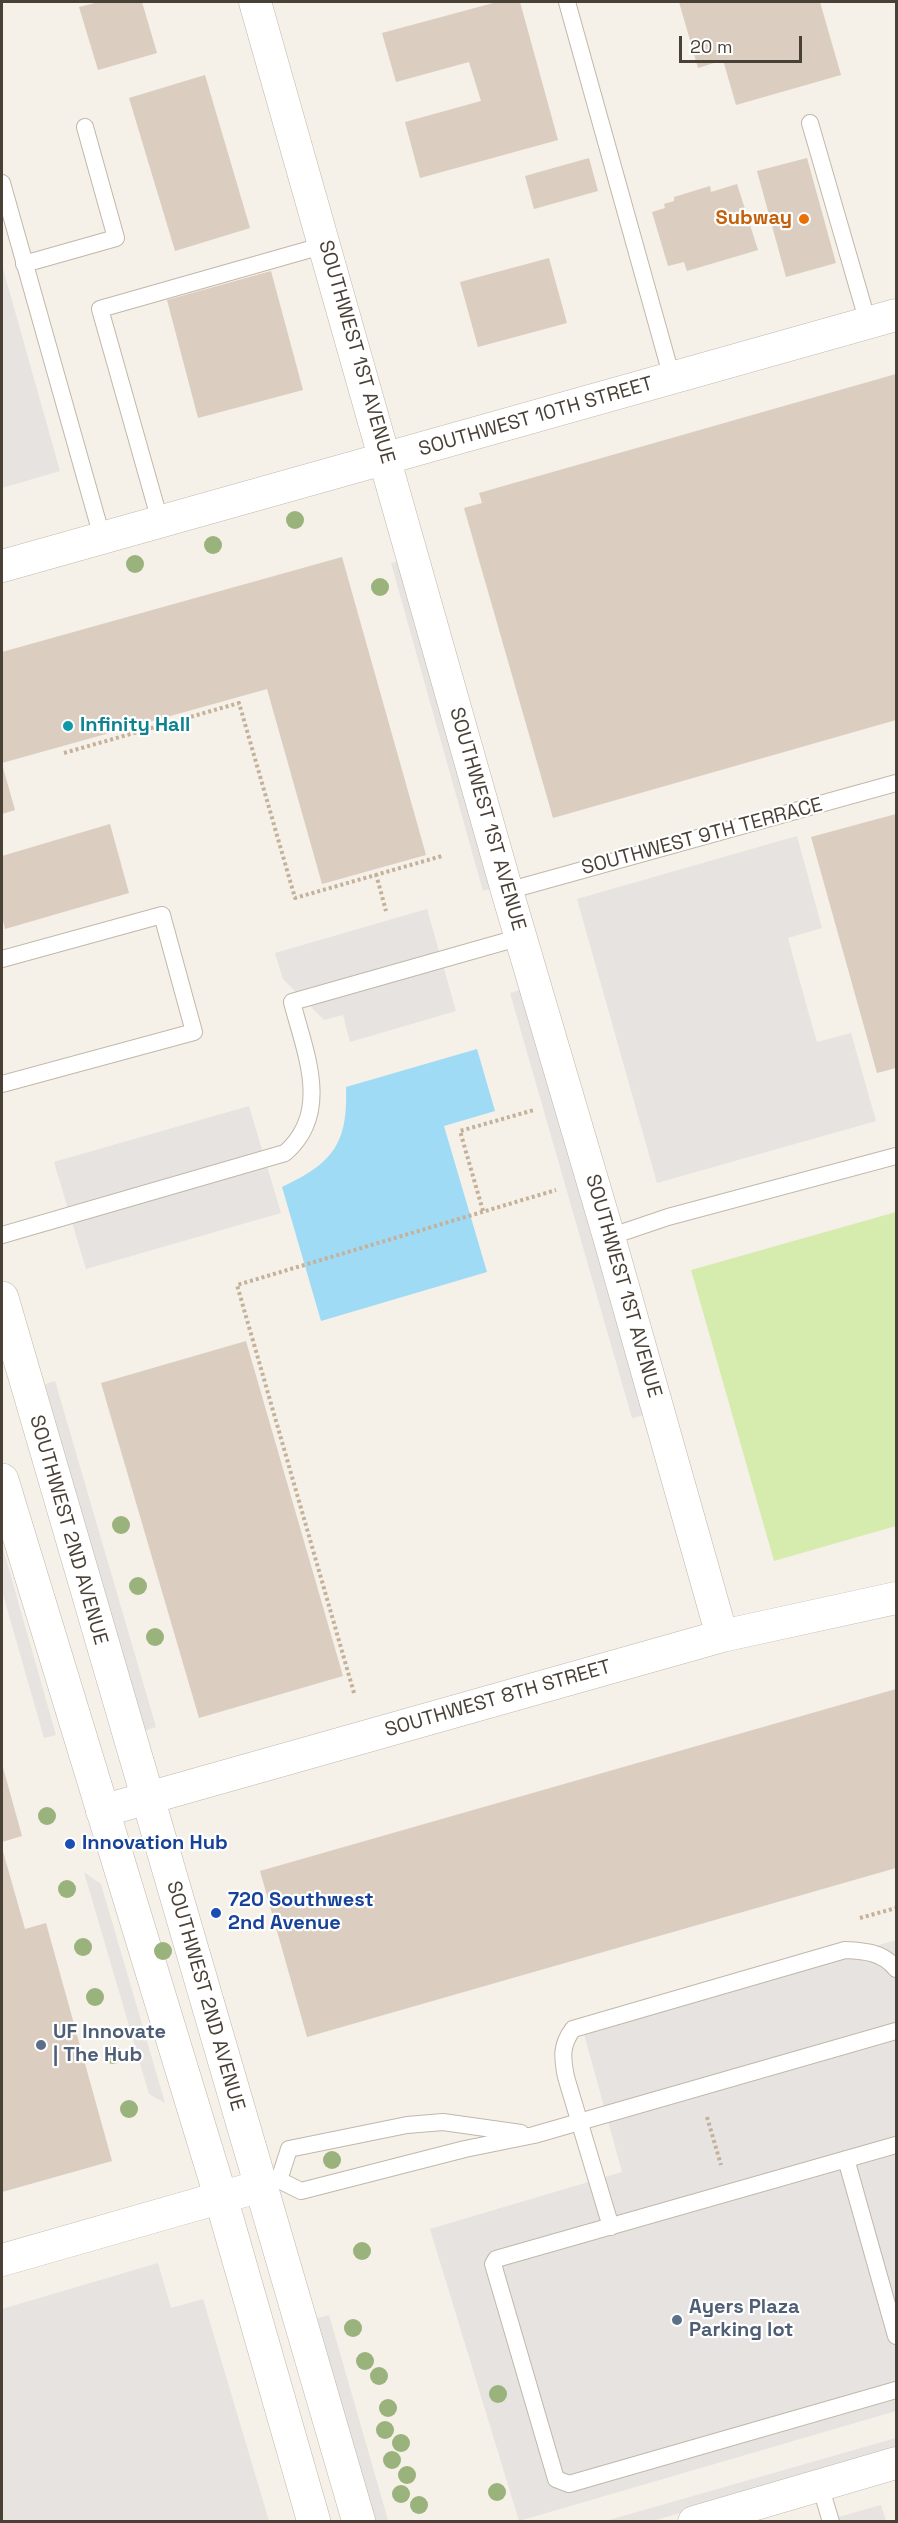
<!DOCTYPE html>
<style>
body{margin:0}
#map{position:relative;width:898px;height:2523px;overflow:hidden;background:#f5f0e8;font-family:"Space Grotesk",sans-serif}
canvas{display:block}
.frame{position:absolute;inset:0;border:3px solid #494036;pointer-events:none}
.scale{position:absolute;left:679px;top:36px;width:123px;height:27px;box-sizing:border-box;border:3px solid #494036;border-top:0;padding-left:8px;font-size:18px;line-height:21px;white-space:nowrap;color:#494036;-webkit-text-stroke:4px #fff;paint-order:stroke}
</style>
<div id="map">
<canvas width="898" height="2523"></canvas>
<div class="frame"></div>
<div class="scale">20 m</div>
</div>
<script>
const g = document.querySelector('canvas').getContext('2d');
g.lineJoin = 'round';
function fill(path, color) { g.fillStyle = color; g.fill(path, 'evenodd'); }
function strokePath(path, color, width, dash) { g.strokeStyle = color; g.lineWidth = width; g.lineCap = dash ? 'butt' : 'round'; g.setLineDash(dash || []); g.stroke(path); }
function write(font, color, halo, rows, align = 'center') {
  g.font = font + ' "Space Grotesk",sans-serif'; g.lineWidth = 4.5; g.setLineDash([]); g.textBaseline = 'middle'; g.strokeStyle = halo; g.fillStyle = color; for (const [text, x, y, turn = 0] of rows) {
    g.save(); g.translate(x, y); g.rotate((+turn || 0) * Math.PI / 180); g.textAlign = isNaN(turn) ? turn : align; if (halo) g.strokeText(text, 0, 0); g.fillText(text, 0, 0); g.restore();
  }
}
fill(new Path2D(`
 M 896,1212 L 896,1526 L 774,1561 L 691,1270 Z`), '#d6ecae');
fill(new Path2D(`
 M 2,265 L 60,471 L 2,488 Z
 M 405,559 L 496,887 L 483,891 L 391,563 Z
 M 797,836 L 822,928 L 788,938 L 808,1011 L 817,1042 L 851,1033 L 876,1121 L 657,1183 L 577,899 Z
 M 427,909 L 456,1011 L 350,1042 L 343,1015 L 324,1020 L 283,979 L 275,953 Z
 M 524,989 L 645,1415 L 632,1418 L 510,993 Z
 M 249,1106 L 281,1213 L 86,1269 L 54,1162 Z
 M 55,1381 L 156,1727 L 144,1731 L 43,1385 Z
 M 2,1545 L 56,1735 L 44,1738 L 2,1591 Z
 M 84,1872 L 101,1884 L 165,2103 L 149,2094 Z
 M 896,1940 L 896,2411 L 519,2521 L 430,2229 L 622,2172 L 584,2034 Z
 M 158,2263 L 171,2308 L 203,2299 L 269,2521 L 2,2521 L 2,2309 Z
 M 329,2315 L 388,2520 L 385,2521 L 374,2521 L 315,2319 Z
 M 896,2438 L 896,2452 L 652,2521 L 602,2522 Z
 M 881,2505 L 886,2521 L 821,2522 Z`), '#e6e3e0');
fill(new Path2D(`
 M 477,1049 L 495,1111 L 444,1126 L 487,1272 L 321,1321 L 282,1187 C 333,1163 348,1144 346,1087 Z`), '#a0dbf6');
fill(new Path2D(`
 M 99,2 L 142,2 L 157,53 L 98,70 L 79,7 Z
 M 497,2 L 520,2 L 558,140 L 420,178 L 405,122 L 481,101 L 469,62 L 396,82 L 382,33 Z
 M 679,2 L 820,2 L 841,75 L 736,105 L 723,60 L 698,68 Z
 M 205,75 L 250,228 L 175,251 L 129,98 Z
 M 589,158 L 598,191 L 534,209 L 525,176 Z
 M 807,158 L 836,263 L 786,277 L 757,171 Z
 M 737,184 L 758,250 L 687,271 L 684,262 L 668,266 L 652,212 L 665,208 L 664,204 L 674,201 L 674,197 L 710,186 L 711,192 Z
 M 549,258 L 567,323 L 478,347 L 460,282 Z
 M 271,271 L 303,390 L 198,418 L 167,300 Z
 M 896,374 L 896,720 L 553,818 L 464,508 L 482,503 L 479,493 Z
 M 342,557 L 426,855 L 322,884 L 267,689 L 2,763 L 2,652 Z
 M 2,764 L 15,810 L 2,814 Z
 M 896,814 L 896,1068 L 877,1073 L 811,837 Z
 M 110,824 L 129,893 L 5,929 L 2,916 L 2,856 Z
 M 246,1341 L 343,1676 L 199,1718 L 101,1383 Z
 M 896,1689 L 896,1868 L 307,2037 L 260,1871 Z
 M 2,1764 L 22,1836 L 2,1842 Z
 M 2,1848 L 25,1929 L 46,1923 L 112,2161 L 2,2192 Z`), '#dbcdbf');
const service = new Path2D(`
 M 567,2 L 672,378
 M 810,123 L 868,323
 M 2,183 L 102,537
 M 24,264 L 116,238 L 85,127
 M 160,521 L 100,309 L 325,245
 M 507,891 L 896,783
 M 2,959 L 162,915 L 194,1032 L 2,1084
 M 2,1235 L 285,1153 C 332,1112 305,1053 292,1002 L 521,937
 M 609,1237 L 668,1217 L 896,1156
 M 896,2145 L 496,2259 L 493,2264 L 556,2479 L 569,2484 L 896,2390
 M 846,2159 L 896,2336
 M 279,2180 L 289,2149 L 407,2125 L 443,2122 L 521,2133
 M 261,2186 L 279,2180 L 301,2191 L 465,2149 L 534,2135 L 896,2031
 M 611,2227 L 566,2077 C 562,2057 561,2045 573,2029 L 845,1950 C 865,1951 883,1952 896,1969
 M 820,2485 L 831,2522`);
const minor = new Path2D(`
 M 255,2 L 507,891 L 609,1237 L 722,1636
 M 2,566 L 896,315
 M 102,1811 L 722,1636 L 896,1598
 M 2,2260 L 261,2186
 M 694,2522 L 896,2463`);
const tertiary = new Path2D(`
 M 2,1298 L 359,2522
 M 2,1480 L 221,2198 L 314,2522`);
strokePath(service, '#c2b7a9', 18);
strokePath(minor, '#c2b7a9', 33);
strokePath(tertiary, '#c2b7a9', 34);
strokePath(new Path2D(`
 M 64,753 L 239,703 L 295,898 L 442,856
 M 376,874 L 386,911
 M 483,1211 L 460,1131 L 534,1110
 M 354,1693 L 237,1285 L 556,1190
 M 860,1918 L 896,1908
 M 707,2117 L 721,2165`), '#c5b199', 4, [3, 3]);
strokePath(service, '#fff', 16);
strokePath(minor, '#fff', 32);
strokePath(tertiary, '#fff', 33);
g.fillStyle = '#9ab27c';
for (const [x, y] of [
 [295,520],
 [213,545],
 [135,564],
 [380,587],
 [121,1525],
 [138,1586],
 [155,1637],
 [47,1816],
 [67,1889],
 [83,1947],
 [163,1951],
 [95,1997],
 [113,2055],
 [129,2109],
 [332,2160],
 [362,2251],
 [353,2328],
 [365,2361],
 [379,2376],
 [498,2394],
 [388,2408],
 [385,2430],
 [401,2443],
 [392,2460],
 [407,2475],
 [497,2492],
 [401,2494],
 [419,2505]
]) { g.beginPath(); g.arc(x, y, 9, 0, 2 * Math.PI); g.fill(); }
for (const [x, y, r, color] of [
 [804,219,6,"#e8710a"],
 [68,726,6,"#0f9aa8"],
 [70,1844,6,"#1a4fb4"],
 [216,1913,6,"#1a4fb4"],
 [41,2045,6,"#5c6f8a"],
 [677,2320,6,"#5c6f8a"]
]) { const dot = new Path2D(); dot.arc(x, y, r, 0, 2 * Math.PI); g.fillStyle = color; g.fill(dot); strokePath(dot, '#fff', 2); }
write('bold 20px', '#c56008', '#fff', [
 ["Subway",792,219]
], 'right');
write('20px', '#494036', '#fff', [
 ["SOUTHWEST 1ST AVENUE",356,352,74],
 ["SOUTHWEST 10TH STREET",536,417,-16],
 ["SOUTHWEST 1ST AVENUE",487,819,74],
 ["SOUTHWEST 9TH TERRACE",702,837,-15],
 ["SOUTHWEST 1ST AVENUE",623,1286,74],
 ["SOUTHWEST 2ND AVENUE",68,1530,74],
 ["SOUTHWEST 8TH STREET",498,1699,-16],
 ["SOUTHWEST 2ND AVENUE",205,1996,74]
]);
write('bold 20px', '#0d838f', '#fff', [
 ["Infinity Hall",80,726]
], 'left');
write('bold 20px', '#164399', '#fff', [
 ["Innovation Hub",82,1844],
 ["720 Southwest",228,1901],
 ["2nd Avenue",228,1924]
], 'left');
write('bold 20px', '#4e5e75', '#fff', [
 ["UF Innovate",53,2033],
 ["| The Hub",53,2056],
 ["Ayers Plaza",689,2308],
 ["Parking lot",689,2331]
], 'left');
</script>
